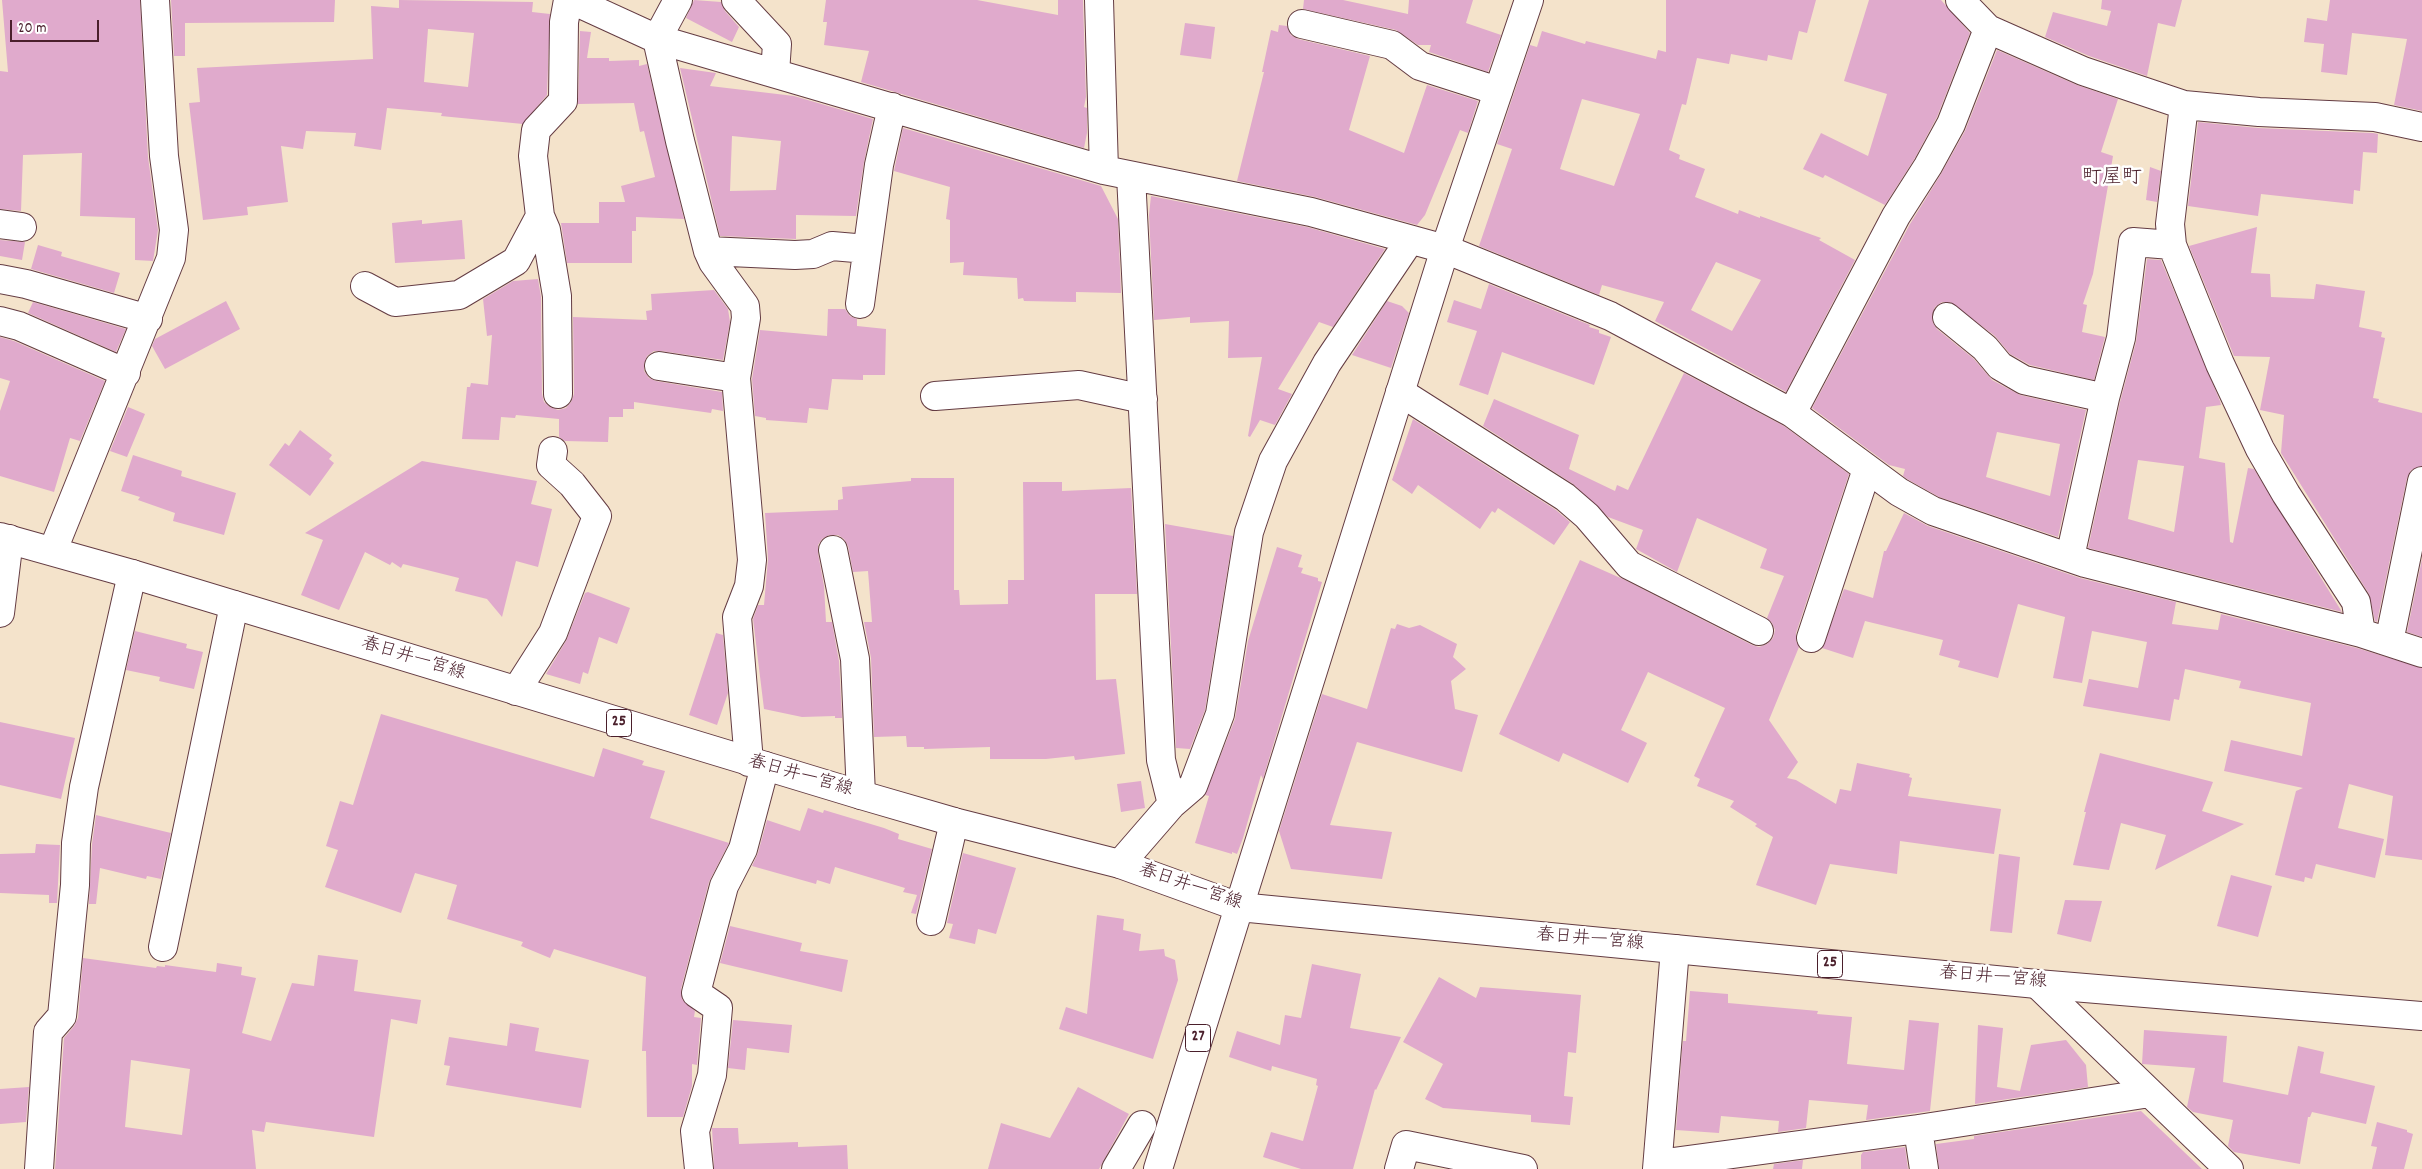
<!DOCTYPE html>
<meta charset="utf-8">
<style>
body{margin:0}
#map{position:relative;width:2422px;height:1169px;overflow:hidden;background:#f4e3cb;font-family:Dekko,sans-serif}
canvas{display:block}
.scale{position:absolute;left:10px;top:20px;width:89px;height:22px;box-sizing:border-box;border:2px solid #4a1f2b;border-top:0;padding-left:6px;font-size:15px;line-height:18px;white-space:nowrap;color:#4a1f2b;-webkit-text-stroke:4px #fff;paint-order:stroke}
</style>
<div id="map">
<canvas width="2422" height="1169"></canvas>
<div class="scale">20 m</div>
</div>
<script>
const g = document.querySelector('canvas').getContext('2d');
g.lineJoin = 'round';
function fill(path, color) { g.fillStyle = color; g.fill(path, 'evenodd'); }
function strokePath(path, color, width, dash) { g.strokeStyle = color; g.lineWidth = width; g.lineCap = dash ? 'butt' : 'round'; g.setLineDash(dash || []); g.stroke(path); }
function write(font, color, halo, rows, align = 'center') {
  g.font = font + ' Dekko,"Klee One",sans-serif'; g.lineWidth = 5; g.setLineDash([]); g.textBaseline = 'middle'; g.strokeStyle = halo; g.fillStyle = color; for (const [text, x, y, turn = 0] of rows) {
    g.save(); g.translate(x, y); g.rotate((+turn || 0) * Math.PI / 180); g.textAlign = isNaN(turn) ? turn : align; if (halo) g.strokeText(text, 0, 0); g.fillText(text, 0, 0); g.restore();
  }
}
fill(new Path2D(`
 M 2,0 L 140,0 L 148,157 L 158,230 L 153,261 L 135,260 L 135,218 L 80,216 L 82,153 L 23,155 L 21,211 L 0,209 L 0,71 L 8,72 Z
 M 171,0 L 335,0 L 334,22 L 185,23 L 185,56 L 174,56 Z
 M 399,0 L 533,2 L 532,12 L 550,14 L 547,95 L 523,124 L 441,116 L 442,113 L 387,108 L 381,150 L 354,146 L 356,133 L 306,131 L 303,149 L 281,146 L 288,202 L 247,207 L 248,215 L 203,220 L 189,103 L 200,102 L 197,68 L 373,59 L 371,6 L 399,8 ZM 428,29 L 474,33 L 468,87 L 424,82 Z
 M 694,0 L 721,2 L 725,11 L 739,27 L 732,42 L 686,18 Z
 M 826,0 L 977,0 L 1058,15 L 1058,0 L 1083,0 L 1086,97 L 1084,107 L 1087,108 L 1087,133 L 1084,148 L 861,82 L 869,51 L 824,45 L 827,22 L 823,22 Z
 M 1304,0 L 1343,0 L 1408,14 L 1409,0 L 1473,0 L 1466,23 L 1501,35 L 1488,72 L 1429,52 L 1431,45 L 1418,45 L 1396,30 L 1303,9 Z
 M 1666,0 L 1816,0 L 1807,33 L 1799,31 L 1792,60 L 1768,55 L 1767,61 L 1731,54 L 1729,64 L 1697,58 L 1686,105 L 1682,104 L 1669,150 L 1680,155 L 1679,159 L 1705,169 L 1695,197 L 1738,214 L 1739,210 L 1760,218 L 1760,216 L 1821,238 L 1819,240 L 1855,260 L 1786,392 L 1655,321 L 1664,302 L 1602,285 L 1599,295 L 1479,246 L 1512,149 L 1497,144 L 1530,45 L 1537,47 L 1542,31 L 1585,44 L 1586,41 L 1656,59 L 1658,50 L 1666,52 ZM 1582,99 L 1640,114 L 1614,186 L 1560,169 ZM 1716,262 L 1761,280 L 1732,331 L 1691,310 Z
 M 1869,0 L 1941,0 L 1970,33 L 1937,117 L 1915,158 L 1885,205 L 1825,175 L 1823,178 L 1803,169 L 1821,133 L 1868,156 L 1887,94 L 1844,81 Z
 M 2102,0 L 2182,0 L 2175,27 L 2158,23 L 2147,76 L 2089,56 L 2045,37 L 2053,12 L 2107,26 L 2111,11 L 2101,9 Z
 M 2330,0 L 2422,0 L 2422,111 L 2394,105 L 2407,39 L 2352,33 L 2347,75 L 2321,72 L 2324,44 L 2304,42 L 2307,18 L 2327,21 Z
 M 1185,23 L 1215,27 L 1211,59 L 1180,55 Z
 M 1279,25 L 1287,26 L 1291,35 L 1298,39 L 1370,56 L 1349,130 L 1404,153 L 1427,85 L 1478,101 L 1468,133 L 1460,130 L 1425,215 L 1417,225 L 1315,197 L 1237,181 L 1264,72 L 1262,72 L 1271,30 L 1278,32 Z
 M 580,31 L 591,32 L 587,58 L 609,58 L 609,61 L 639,60 L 639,66 L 647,64 L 684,219 L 636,217 L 636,231 L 632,231 L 632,263 L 567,263 L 561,223 L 599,223 L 599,202 L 625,202 L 621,186 L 655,177 L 644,131 L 640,132 L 634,103 L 578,104 Z
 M 1997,50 L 2077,85 L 2118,99 L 2101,152 L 2113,156 L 2093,274 L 2083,304 L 2087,305 L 2082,332 L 2105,337 L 2094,380 L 2030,365 L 2010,354 L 1995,336 L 1950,302 L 1942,302 L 1935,307 L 1932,315 L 1933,323 L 1937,329 L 1974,359 L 1992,380 L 2020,395 L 2086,410 L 2058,537 L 1939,497 L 1907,479 L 1903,476 L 1905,469 L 1889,465 L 1812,408 L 1910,224 L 1941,174 L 1965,131 ZM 1997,432 L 2060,444 L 2050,496 L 1986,477 Z
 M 680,68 L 716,73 L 710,86 L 794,96 L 873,119 L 864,162 L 856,216 L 796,215 L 796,239 L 720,236 ZM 732,136 L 781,141 L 776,190 L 730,191 Z
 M 2198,122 L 2258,128 L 2373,133 L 2378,134 L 2377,153 L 2363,152 L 2360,191 L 2354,190 L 2353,204 L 2261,194 L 2258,216 L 2188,206 Z
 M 903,128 L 1101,186 L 1118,219 L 1121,293 L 1076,292 L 1076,302 L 1024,301 L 1023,298 L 1018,299 L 1017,278 L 963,275 L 964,262 L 950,263 L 950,220 L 946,219 L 950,187 L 894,171 Z
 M 2150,167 L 2161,171 L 2157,202 L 2146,200 Z
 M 1151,196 L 1307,227 L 1385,249 L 1333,327 L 1319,322 L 1278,389 L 1292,394 L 1275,425 L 1260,420 L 1250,437 L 1248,436 L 1262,357 L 1228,358 L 1229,321 L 1190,323 L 1190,317 L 1154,320 L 1149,215 Z
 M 422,220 L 422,224 L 462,220 L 465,259 L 395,263 L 392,223 Z
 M 2257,227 L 2251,273 L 2270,274 L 2271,297 L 2314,299 L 2316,284 L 2365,291 L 2359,327 L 2382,332 L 2381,337 L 2385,338 L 2373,398 L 2379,399 L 2378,402 L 2422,413 L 2422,466 L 2411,470 L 2407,478 L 2377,622 L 2375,621 L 2369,594 L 2281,453 L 2284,415 L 2260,410 L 2270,357 L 2234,356 L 2189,246 Z
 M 0,240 L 25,242 L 22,260 L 0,256 Z
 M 38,245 L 62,252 L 61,256 L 120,273 L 114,293 L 31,269 Z
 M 2147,259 L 2161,260 L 2220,401 L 2221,405 L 2206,407 L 2199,458 L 2225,463 L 2230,542 L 2233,543 L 2248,468 L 2254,469 L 2342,612 L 2088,548 L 2120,402 L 2136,342 ZM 2138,460 L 2184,466 L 2174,532 L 2128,519 Z
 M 538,279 L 541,297 L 542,394 L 544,402 L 550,407 L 558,410 L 566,408 L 571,402 L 574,394 L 573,317 L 647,320 L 646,311 L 652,310 L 651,294 L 714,290 L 728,309 L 730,322 L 723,360 L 661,351 L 654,351 L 647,356 L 644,364 L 644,371 L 649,378 L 656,381 L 722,392 L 723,411 L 712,409 L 711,413 L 634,402 L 634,409 L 623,409 L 623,417 L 609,417 L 608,442 L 565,441 L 559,437 L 559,419 L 516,415 L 515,418 L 501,417 L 499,440 L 462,439 L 467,387 L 470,387 L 471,383 L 488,385 L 492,335 L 487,336 L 483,299 L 513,281 Z
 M 1489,284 L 1590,325 L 1589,327 L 1599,330 L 1599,333 L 1611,337 L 1594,385 L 1502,352 L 1488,395 L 1459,385 L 1477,331 L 1447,322 L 1454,300 L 1481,309 Z
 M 226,301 L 240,329 L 165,369 L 152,346 L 155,339 Z
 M 1387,301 L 1402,306 L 1409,313 L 1391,368 L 1352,355 Z
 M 33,302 L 126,329 L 116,352 L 28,313 Z
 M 828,309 L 845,309 L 850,316 L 857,319 L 857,326 L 886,329 L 885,375 L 863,375 L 863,380 L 832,379 L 828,410 L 809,408 L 807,423 L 766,420 L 766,418 L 755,416 L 752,379 L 760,330 L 827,336 Z
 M 0,337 L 14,341 L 105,381 L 80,441 L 70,438 L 54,492 L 0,476 L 0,411 L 10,381 L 0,378 Z
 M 1684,373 L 1784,426 L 1849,474 L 1796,633 L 1796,641 L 1799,647 L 1769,720 L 1798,762 L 1787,778 L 1796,780 L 1836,804 L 1840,789 L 1851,791 L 1857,763 L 1910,774 L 1909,777 L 1912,778 L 1908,796 L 2001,809 L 1994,854 L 1900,841 L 1897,874 L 1830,864 L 1816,905 L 1756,885 L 1773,837 L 1755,826 L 1757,824 L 1730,807 L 1734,801 L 1697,786 L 1700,779 L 1694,776 L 1725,708 L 1648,672 L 1621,730 L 1647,743 L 1628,783 L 1563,753 L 1559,762 L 1499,734 L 1580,560 L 1625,580 L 1752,645 L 1759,647 L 1767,644 L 1773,638 L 1775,630 L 1772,623 L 1767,618 L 1784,576 L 1760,568 L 1767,549 L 1697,518 L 1677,572 L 1636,549 L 1643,530 L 1608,517 L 1573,484 L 1483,426 L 1494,399 L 1579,435 L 1569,469 L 1615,491 L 1617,485 L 1628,490 Z
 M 128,407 L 145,414 L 127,457 L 110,451 Z
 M 1413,419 L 1556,510 L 1570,522 L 1554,545 L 1498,508 L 1495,513 L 1492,511 L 1480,529 L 1418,485 L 1412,494 L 1392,480 Z
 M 300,430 L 332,455 L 329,459 L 334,463 L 310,496 L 269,465 L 285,443 L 289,446 Z
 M 133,455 L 182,471 L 181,476 L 236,493 L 224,535 L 173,521 L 175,513 L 138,500 L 140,497 L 121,491 Z
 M 422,461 L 537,481 L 531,504 L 552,509 L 538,567 L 516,561 L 502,617 L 487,599 L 455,591 L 459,578 L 403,564 L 401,568 L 392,562 L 390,565 L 365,552 L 339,610 L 301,595 L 323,540 L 305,533 Z
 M 911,478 L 954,478 L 954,590 L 959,590 L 960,605 L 1008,604 L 1008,580 L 1024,580 L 1023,482 L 1062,482 L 1062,491 L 1131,488 L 1137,594 L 1095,594 L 1096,680 L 1116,679 L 1125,754 L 1075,760 L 1074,756 L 1046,759 L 990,759 L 990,747 L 924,749 L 924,747 L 907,747 L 906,736 L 874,737 L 871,658 L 864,622 L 872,622 L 868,571 L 853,572 L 848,546 L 844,539 L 838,535 L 829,535 L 822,539 L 818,545 L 818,553 L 824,586 L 826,622 L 832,622 L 839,661 L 842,718 L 835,718 L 835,716 L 802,717 L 764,709 L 753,619 L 758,605 L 764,605 L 768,559 L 765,513 L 838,510 L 838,500 L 843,499 L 842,487 L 911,481 Z
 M 1904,513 L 1928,526 L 2080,578 L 2176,602 L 2172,624 L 2218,630 L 2221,614 L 2357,648 L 2422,668 L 2422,860 L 2385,855 L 2393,796 L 2349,784 L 2338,828 L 2384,839 L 2375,878 L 2316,864 L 2312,879 L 2305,877 L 2304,882 L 2275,875 L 2296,791 L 2303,788 L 2224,771 L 2231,740 L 2302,756 L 2311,703 L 2239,688 L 2241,681 L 2185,669 L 2179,700 L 2174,699 L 2170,721 L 2083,706 L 2089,679 L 2138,688 L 2147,642 L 2092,631 L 2082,683 L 2053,678 L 2065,617 L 2018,604 L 1998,678 L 1958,667 L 1960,661 L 1939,655 L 1943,640 L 1865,621 L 1853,658 L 1822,648 L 1844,589 L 1873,598 L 1884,551 L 1886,551 Z
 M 1165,524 L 1233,536 L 1205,710 L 1190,749 L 1176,748 Z
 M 1277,547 L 1302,555 L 1298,567 L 1303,568 L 1301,573 L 1318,578 L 1318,581 L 1322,582 L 1263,779 L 1261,775 L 1243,838 L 1237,854 L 1232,852 L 1232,854 L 1195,843 L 1209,796 L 1205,795 L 1235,719 L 1248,641 Z
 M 2422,559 L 2422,637 L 2407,632 Z
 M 588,592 L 630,608 L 617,644 L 599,637 L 588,674 L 583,672 L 580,684 L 546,674 L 566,641 L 585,593 Z
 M 1397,624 L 1409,628 L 1420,625 L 1457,644 L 1453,657 L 1466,669 L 1451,681 L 1455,709 L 1478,715 L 1462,772 L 1357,742 L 1330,825 L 1392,832 L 1382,879 L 1291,869 L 1279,831 L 1322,694 L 1367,709 L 1391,628 L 1395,629 Z
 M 135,631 L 187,644 L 186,648 L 203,652 L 194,689 L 159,681 L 160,677 L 126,670 Z
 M 716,633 L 723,635 L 728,693 L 717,725 L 689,715 Z
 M 381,714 L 594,777 L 603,748 L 644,761 L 642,765 L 665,771 L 650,818 L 729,843 L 709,882 L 681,989 L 682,999 L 695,1011 L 694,1017 L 701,1018 L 697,1065 L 692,1064 L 692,1086 L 683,1117 L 647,1117 L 646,1051 L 642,1051 L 646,977 L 554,949 L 550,958 L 521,946 L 523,942 L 447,919 L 457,885 L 415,873 L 401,913 L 325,887 L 338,850 L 326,846 L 340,801 L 353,805 Z
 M 0,722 L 75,738 L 61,799 L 0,785 Z
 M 2100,753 L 2213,782 L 2202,811 L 2244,824 L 2155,870 L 2166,835 L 2121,823 L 2109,870 L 2073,865 L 2086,812 L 2084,812 Z
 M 1141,781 L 1145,808 L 1121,812 L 1117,784 Z
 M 808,808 L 823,813 L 824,810 L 884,828 L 899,834 L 898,839 L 932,849 L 916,914 L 911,913 L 917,895 L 903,892 L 905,888 L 835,867 L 830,884 L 817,880 L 816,884 L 752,866 L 758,853 L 767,820 L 800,831 Z
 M 96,815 L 171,833 L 161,879 L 147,876 L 146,879 L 100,868 L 96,904 L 89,904 L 92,844 Z
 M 36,844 L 60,845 L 57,903 L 49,903 L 49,895 L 0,893 L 0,854 L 35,853 Z
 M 963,853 L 1016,868 L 996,934 L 978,929 L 975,944 L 949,938 L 953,924 L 947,923 Z
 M 1999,854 L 2020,857 L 2012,933 L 1990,931 Z
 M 2231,875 L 2272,886 L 2258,937 L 2217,926 Z
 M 2065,900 L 2102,901 L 2091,942 L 2057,934 Z
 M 1097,915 L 1124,919 L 1123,930 L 1141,934 L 1139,951 L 1164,949 L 1165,956 L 1175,960 L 1178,980 L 1153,1059 L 1059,1029 L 1066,1007 L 1087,1014 Z
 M 730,926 L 802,943 L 800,951 L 848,960 L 842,992 L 720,963 Z
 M 318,955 L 358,960 L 354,991 L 421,1000 L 417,1024 L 391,1019 L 374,1137 L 266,1122 L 264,1132 L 252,1130 L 256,1169 L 55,1169 L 64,1038 L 74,1026 L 78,1018 L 83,958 L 156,968 L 157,966 L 165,967 L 165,965 L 216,972 L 217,963 L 242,967 L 241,975 L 256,978 L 242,1033 L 271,1041 L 292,983 L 314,986 ZM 131,1060 L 190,1069 L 182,1135 L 125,1127 Z
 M 1312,964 L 1361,974 L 1350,1028 L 1401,1037 L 1376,1090 L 1375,1089 L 1353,1169 L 1301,1169 L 1263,1157 L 1271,1132 L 1303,1141 L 1318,1086 L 1316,1085 L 1317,1079 L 1272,1066 L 1271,1071 L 1229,1057 L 1237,1031 L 1280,1045 L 1285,1015 L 1301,1018 Z
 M 1439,977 L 1476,998 L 1480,987 L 1581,995 L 1576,1053 L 1568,1052 L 1564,1096 L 1573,1097 L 1570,1125 L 1531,1122 L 1531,1115 L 1443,1108 L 1425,1099 L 1443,1064 L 1403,1042 Z
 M 1690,991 L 1728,994 L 1728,1003 L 1818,1011 L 1817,1014 L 1852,1017 L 1847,1064 L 1904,1070 L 1909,1020 L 1939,1023 L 1930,1111 L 1866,1120 L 1868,1105 L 1809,1100 L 1806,1128 L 1778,1132 L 1779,1121 L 1721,1116 L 1719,1133 L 1676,1130 L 1682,1049 L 1683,1041 L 1686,1041 Z
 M 733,1020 L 792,1025 L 789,1053 L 747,1048 L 745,1070 L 728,1068 Z
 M 510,1023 L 539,1028 L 535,1051 L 589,1060 L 581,1108 L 446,1085 L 450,1066 L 444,1065 L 449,1037 L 507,1046 Z
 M 1978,1025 L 2003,1028 L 1997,1087 L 2020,1091 L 2031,1045 L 2066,1040 L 2086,1065 L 2088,1087 L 1975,1104 Z
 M 2144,1030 L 2227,1036 L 2223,1082 L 2288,1095 L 2298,1046 L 2324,1052 L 2320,1073 L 2375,1086 L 2366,1124 L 2312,1112 L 2310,1117 L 2308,1117 L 2300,1164 L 2234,1152 L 2228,1146 L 2233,1120 L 2193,1112 L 2187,1107 L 2195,1068 L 2142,1064 Z
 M 29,1087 L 26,1122 L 0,1124 L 0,1089 Z
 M 1078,1087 L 1129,1114 L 1099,1169 L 988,1169 L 1001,1123 L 1050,1138 Z
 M 2141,1111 L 2202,1169 L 1939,1169 L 1936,1144 L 1974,1139 L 1974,1136 Z
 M 2377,1122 L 2407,1130 L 2407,1132 L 2413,1134 L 2404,1169 L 2372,1169 L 2377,1147 L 2371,1146 Z
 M 712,1128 L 738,1128 L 739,1144 L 798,1142 L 798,1147 L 847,1145 L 848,1169 L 714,1169 Z
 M 1905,1147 L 1908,1169 L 1861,1169 L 1861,1155 L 1863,1152 Z
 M 1803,1160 L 1802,1169 L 1773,1169 L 1774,1164 Z`), '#e0aacc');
const street = new Path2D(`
 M 572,0 L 657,39 L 1104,170 L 1311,212 L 1445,249 L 1610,316 L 1792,413 L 1899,492 L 1933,511 L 2085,563 L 2361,633 L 2422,653
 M 678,0 L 657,39 L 680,141 L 708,251 L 713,262 L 745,306 L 746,318 L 736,378 L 752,560 L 749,586 L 737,617 L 749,762
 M 736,0 L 777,44 L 775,73
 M 1099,0 L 1104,170
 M 1960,0 L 1988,29 L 2083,71 L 2184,105 L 2259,112 L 2375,117 L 2422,127
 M 1302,24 L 1392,45 L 1420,66 L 1498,91
 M 2184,105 L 2170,224 L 2172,245 L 2220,364 L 2260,449 L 2286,494 L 2356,602 L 2361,633
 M 0,224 L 22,227
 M 708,251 L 795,255 L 813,254 L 832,246 L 867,249
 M 0,279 L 26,284 L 148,319
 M 365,286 L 395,302 L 459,295 L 516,261 L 540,216
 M 860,304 L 879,165 L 892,107
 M 1947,317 L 1985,348 L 2000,366 L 2024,380 L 2105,398
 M 0,321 L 19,326 L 126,373
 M 659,366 L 736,378
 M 1400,392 L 1565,497 L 1587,516 L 1629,565 L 1759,631
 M 558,394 L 557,296 L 546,230 L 540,216 L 533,156 L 536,130 L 563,101 L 564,22 L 568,0
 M 935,396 L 1079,385 L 1143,399
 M 1792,413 L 1896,216 L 1928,166 L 1951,124 L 1988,29
 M 53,550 L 171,258 L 174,230 L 164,156 L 155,0
 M 833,550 L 855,659 L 861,795
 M 2070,557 L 2105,398 L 2121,338 L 2133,242 L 2172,245
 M 0,613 L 9,539
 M 1811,638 L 1867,469
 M 2389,642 L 2422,481
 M 516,691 L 553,633 L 597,516 L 572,484 L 551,465 L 553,451
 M 1172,804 L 1193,786 L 1220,714 L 1249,532 L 1273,461 L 1327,363 L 1410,240
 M 1120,864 L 1172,804 L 1161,760 L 1131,176
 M 931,921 L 954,822
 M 163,947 L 234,605
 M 2037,984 L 2229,1169
 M 1918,1129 L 1924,1169
 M 1658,1164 L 1918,1129 L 2150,1093
 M 39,1169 L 48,1032 L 62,1016 L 75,885 L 76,843 L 84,787 L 132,574
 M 699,1169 L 695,1131 L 712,1075 L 718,1008 L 696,993 L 724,886 L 743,849 L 765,766
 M 1116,1169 L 1142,1125
 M 1399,1169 L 1406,1145 L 1523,1169
 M 1657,1169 L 1675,949`);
const secondary = new Path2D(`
 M 1239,907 L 1445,249 L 1529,0`);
const primary = new Path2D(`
 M 0,537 L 132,574 L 861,795 L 954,822 L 1120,864 L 1239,907 L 2037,984 L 2422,1016
 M 1158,1169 L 1239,907`);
strokePath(street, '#643c43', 30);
strokePath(secondary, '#643c43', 30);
strokePath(primary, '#643c43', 30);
strokePath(street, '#fff', 28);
strokePath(secondary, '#fff', 28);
strokePath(primary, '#fff', 28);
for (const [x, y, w] of [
 [619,723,25],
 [1830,964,25],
 [1198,1038,25]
]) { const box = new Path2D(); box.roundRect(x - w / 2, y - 13.5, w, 27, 4); g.fillStyle = '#fff'; g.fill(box); strokePath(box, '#4a1f2b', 1); }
write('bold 16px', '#4a1f2b', null, [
 ["25",619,723],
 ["25",1830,964],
 ["27",1198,1038]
]);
write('18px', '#4a1f2b', '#fff', [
 ["春日井一宮線",413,660,17],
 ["春日井一宮線",800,777,16],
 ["春日井一宮線",1190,888,19],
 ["春日井一宮線",1590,941,5],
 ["春日井一宮線",1993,979,5]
]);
write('20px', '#4a1f2b', '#fff', [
 ["町屋町",2112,179]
]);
</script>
